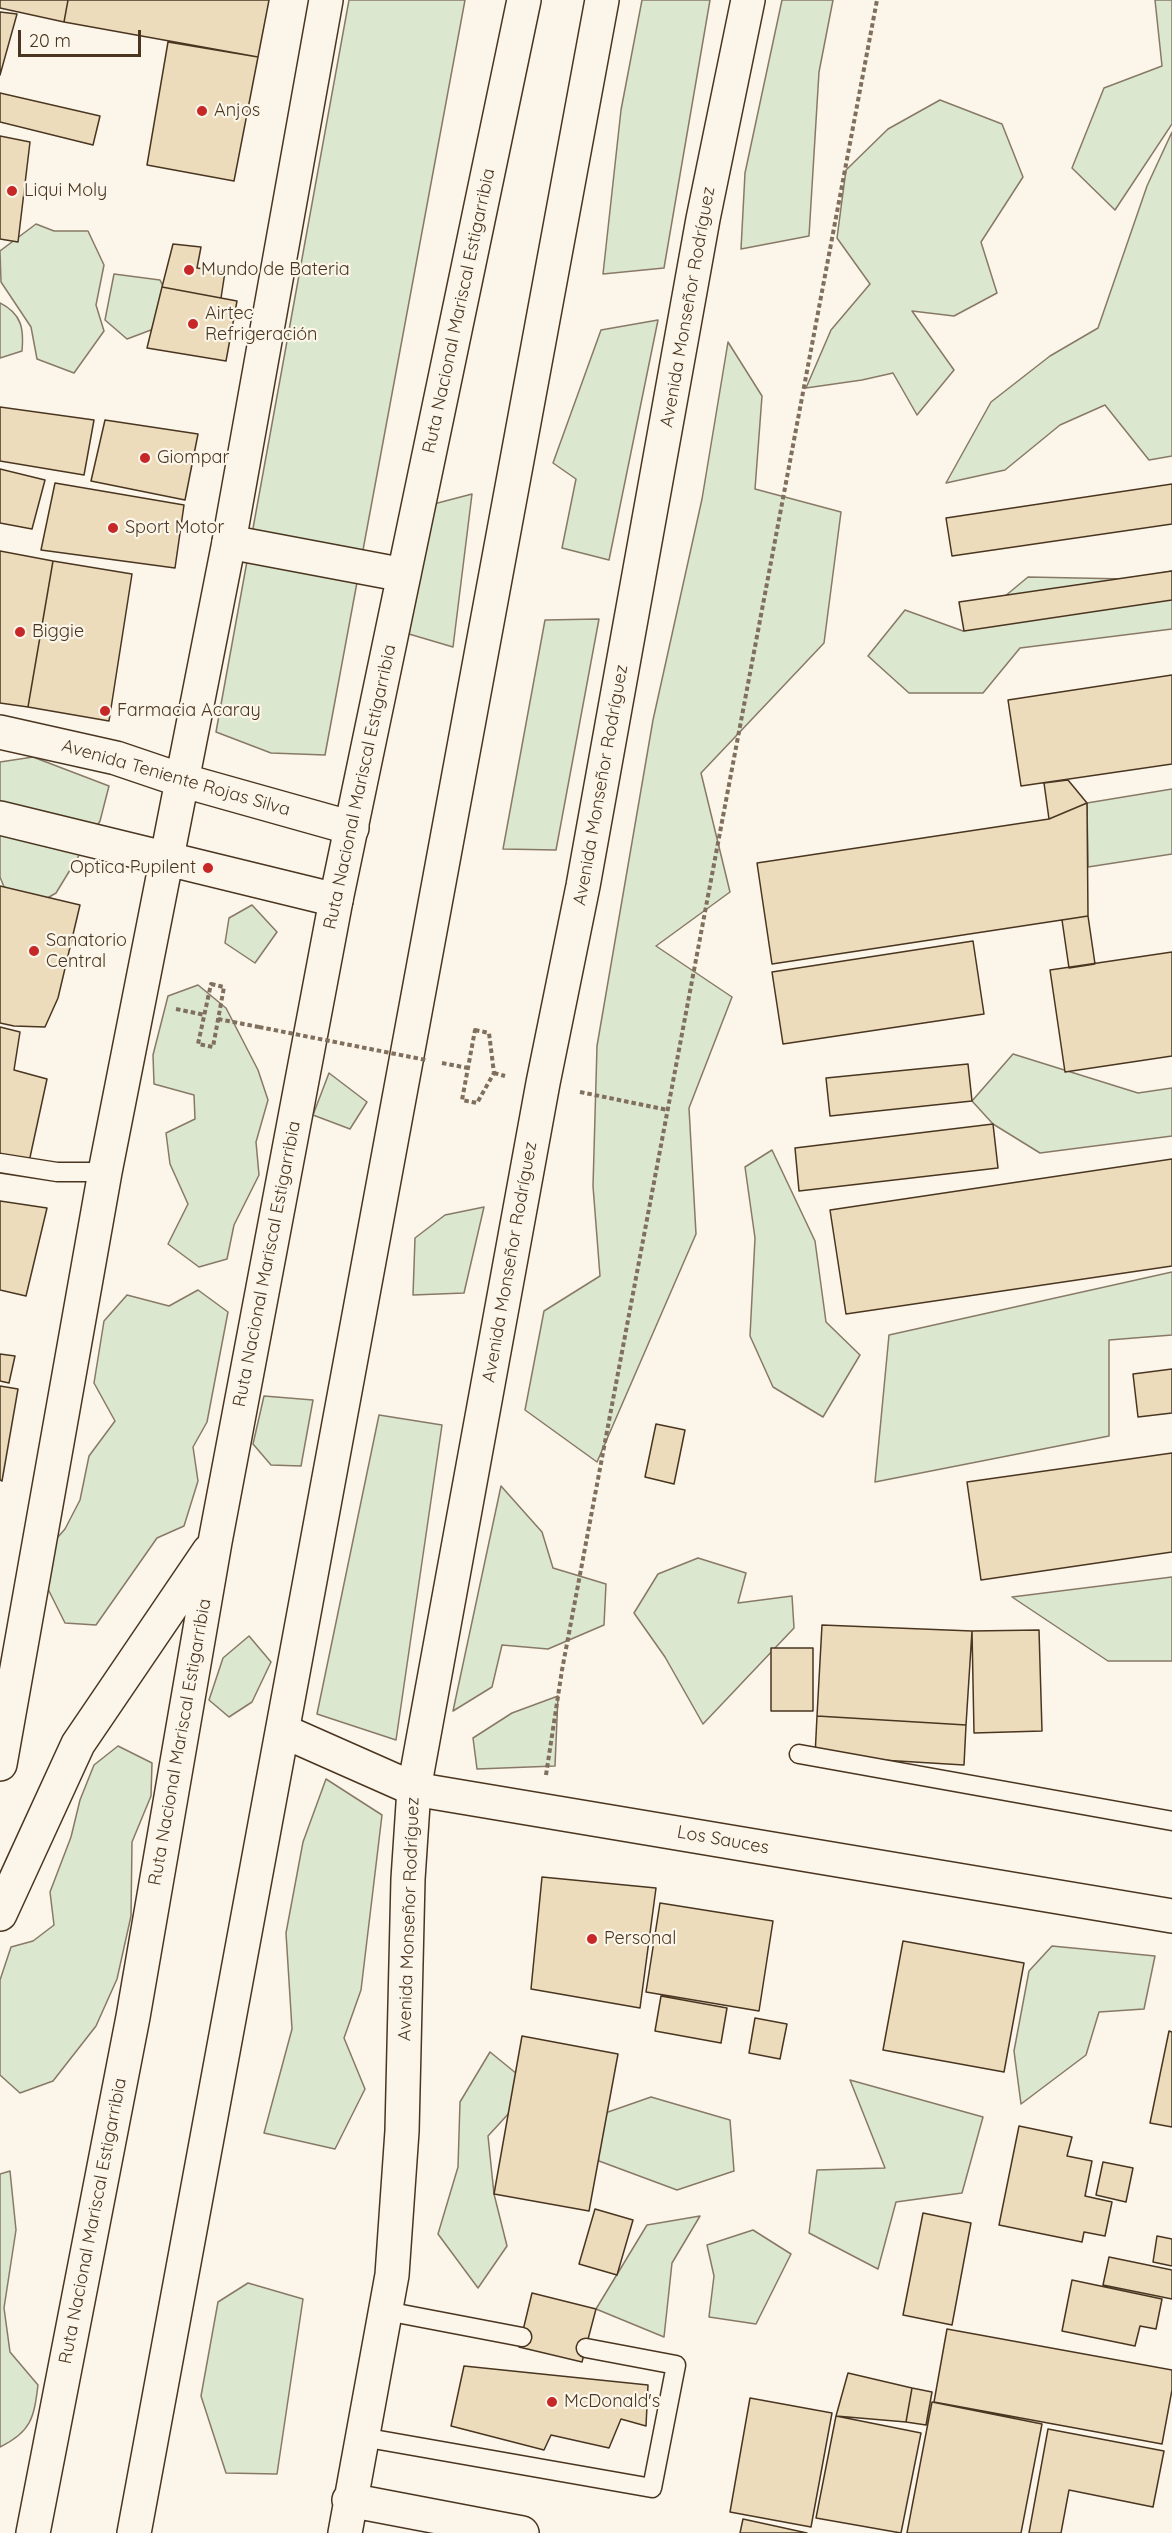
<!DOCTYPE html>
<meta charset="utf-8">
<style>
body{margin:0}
#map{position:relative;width:1172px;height:2533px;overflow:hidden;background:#fbf6e9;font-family:Quicksand,sans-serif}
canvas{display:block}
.scale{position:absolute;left:18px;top:30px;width:123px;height:27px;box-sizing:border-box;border:3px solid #4a3520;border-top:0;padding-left:8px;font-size:18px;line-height:21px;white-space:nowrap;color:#4a3520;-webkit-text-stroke:4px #fbf6e9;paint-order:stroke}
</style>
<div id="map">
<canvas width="1172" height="2533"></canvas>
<div class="scale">20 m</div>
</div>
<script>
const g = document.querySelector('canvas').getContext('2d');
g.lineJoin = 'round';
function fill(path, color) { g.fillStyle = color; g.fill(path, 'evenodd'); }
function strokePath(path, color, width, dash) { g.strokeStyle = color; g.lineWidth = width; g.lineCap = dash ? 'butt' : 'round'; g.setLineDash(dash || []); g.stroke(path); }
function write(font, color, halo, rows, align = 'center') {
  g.font = font + ' Quicksand,sans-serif'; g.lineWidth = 4.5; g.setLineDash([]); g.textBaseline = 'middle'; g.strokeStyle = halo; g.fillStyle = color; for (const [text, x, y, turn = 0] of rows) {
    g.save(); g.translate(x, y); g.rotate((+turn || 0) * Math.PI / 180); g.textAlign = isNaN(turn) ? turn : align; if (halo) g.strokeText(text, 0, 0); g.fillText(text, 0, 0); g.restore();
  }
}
const green = new Path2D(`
 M 349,0 L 465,0 L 325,755 L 271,753 L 216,732 Z
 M 642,0 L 710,0 L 664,268 L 603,274 L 621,110 Z
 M 782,0 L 833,0 L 819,72 L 809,236 L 741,249 L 745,173 Z
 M 1155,0 L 1172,0 L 1172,124 L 1115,210 L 1072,168 L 1104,88 L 1162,66 Z
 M 940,100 L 1002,124 L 1023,177 L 981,242 L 997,293 L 954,316 L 912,311 L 954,370 L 917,415 L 893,373 L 862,380 L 806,388 L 831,330 L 870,284 L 837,238 L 846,170 L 888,129 Z
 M 1172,132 L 1172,456 L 1149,460 L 1105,405 L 1060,425 L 1005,470 L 946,483 L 991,402 L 1050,356 L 1098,328 L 1147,186 Z
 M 36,224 L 54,231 L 88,231 L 104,265 L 96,305 L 104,331 L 74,373 L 37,359 L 31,327 L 1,282 L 0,251 Z
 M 114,274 L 160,280 L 171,302 L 151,330 L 127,339 L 105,320 Z
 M 0,303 C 22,314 24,329 22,351 L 0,358 Z
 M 658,320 L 609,560 L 562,548 L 576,479 L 553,463 L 601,330 Z
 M 728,342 L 762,396 L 755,489 L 841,512 L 824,643 L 701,773 L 730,892 L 656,946 L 732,997 L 689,1108 L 696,1234 L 597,1462 L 525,1410 L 544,1311 L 600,1276 L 593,1186 L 597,1046 L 653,720 L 702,499 Z
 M 472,494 L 453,647 L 409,634 L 430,505 Z
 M 1172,571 L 1172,629 L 1020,648 L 983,693 L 909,693 L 868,656 L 905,610 L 963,631 L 1028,577 L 1127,579 Z
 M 599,619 L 556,850 L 503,849 L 545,620 Z
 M 33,757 L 109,786 L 100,821 L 56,893 L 39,903 L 4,887 L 0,877 L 0,762 Z
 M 1172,789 L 1172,854 L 1088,867 L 1087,803 Z
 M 252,905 L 277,932 L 255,963 L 225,943 L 229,918 Z
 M 198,985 L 226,1008 L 258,1070 L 268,1100 L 256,1142 L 259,1175 L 234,1225 L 227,1259 L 199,1267 L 168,1244 L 188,1204 L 170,1164 L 166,1133 L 195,1119 L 194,1095 L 154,1084 L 153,1055 L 168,996 Z
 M 1013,1054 L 1138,1093 L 1172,1088 L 1172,1136 L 1040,1153 L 993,1124 L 972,1101 Z
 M 329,1073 L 367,1102 L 350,1129 L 313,1115 Z
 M 772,1150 L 815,1241 L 826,1322 L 860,1355 L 823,1417 L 773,1387 L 750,1336 L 755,1238 L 745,1167 Z
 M 484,1207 L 464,1293 L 413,1295 L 415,1238 L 445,1215 Z
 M 1172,1272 L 1172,1335 L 1109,1340 L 1109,1436 L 875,1482 L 889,1335 Z
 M 198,1290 L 228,1312 L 207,1422 L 193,1447 L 198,1481 L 184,1526 L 157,1538 L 96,1625 L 65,1623 L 35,1563 L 65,1529 L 80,1500 L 89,1456 L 115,1421 L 94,1383 L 104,1321 L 127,1295 L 169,1306 Z
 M 264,1396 L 313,1400 L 301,1466 L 271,1465 L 253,1444 Z
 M 379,1415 L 442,1425 L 396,1740 L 317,1714 Z
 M 501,1486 L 542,1532 L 553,1568 L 606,1584 L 604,1625 L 548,1649 L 502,1645 L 492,1687 L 453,1711 Z
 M 698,1558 L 746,1573 L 738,1603 L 792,1596 L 794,1628 L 703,1724 L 665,1657 L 634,1613 L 658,1574 Z
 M 1172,1577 L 1172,1661 L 1108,1661 L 1012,1597 Z
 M 249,1636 L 271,1662 L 252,1702 L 229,1717 L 209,1700 L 223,1658 Z
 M 558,1696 L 555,1766 L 477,1769 L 473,1738 L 512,1713 Z
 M 118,1746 L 152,1763 L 151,1796 L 132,1842 L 131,1916 L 117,1979 L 96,2026 L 53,2081 L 20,2093 L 0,2075 L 0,1980 L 11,1947 L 33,1941 L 54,1925 L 50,1892 L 71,1837 L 80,1800 L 94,1765 Z
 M 326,1779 L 382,1815 L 361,1990 L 344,2038 L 365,2089 L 335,2149 L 264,2133 L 292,2029 L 286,1933 L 303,1842 Z
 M 1052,1946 L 1155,1956 L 1144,2009 L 1099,2012 L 1086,2055 L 1021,2104 L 1014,2051 L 1029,1971 Z
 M 490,2052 L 533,2087 L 488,2136 L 494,2194 L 507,2246 L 478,2288 L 438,2234 L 458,2167 L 460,2102 Z
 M 850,2080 L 983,2117 L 962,2193 L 896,2202 L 878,2269 L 809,2233 L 817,2170 L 885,2168 Z
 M 651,2097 L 730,2120 L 734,2171 L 677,2190 L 599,2161 L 588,2119 Z
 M 10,2171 L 16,2230 L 4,2308 L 10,2352 L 38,2385 C 34,2418 31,2432 0,2447 L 0,2174 Z
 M 700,2216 L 672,2263 L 664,2337 L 596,2309 L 647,2225 Z
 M 753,2230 L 791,2254 L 756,2324 L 709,2317 L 714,2276 L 707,2245 Z
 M 248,2283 L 303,2299 L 277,2474 L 226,2473 L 201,2396 L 218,2302 Z`);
fill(green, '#dce7d0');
strokePath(green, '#887966', 1.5);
const building = new Path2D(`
 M 0,0 L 68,0 L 64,22 L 0,8 Z
 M 68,0 L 269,0 L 258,57 L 64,22 Z
 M 0,12 L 17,14 L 0,75 Z
 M 168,42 L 258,57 L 234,181 L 147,165 Z
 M 0,93 L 100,116 L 93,145 L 0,122 Z
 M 0,136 L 30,142 L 18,242 L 0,239 Z
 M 173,244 L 201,247 L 197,268 L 225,272 L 221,298 L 162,287 Z
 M 162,287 L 237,301 L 226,361 L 147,348 Z
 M 0,407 L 94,420 L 84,475 L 0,461 Z
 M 105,420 L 198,434 L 185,500 L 91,481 Z
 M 0,469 L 45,480 L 32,529 L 0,523 Z
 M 55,483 L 184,505 L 175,568 L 41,550 Z
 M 1172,484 L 1172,524 L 952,556 L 946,518 Z
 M 0,551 L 53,561 L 28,707 L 0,703 Z
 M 53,561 L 132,574 L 109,721 L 28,707 Z
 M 1172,571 L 1172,600 L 964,631 L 959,602 Z
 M 1172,675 L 1172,764 L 1021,786 L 1008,700 Z
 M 1068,780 L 1087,803 L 1049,819 L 1044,783 Z
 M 1087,803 L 1088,916 L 772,964 L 757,863 L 1049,819 Z
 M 0,886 L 80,905 L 58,998 L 45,1027 L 14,1026 L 0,1023 Z
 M 1088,916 L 1095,964 L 1069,968 L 1062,920 Z
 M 973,941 L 984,1014 L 783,1044 L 772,972 Z
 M 1172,952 L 1172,1056 L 1065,1072 L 1050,970 Z
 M 0,1027 L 20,1032 L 14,1070 L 47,1079 L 29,1162 L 0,1156 Z
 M 968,1064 L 972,1101 L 830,1116 L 826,1078 Z
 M 993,1124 L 998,1168 L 799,1191 L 795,1148 Z
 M 1172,1159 L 1172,1266 L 846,1314 L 830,1210 Z
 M 0,1201 L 47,1208 L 26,1296 L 0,1290 Z
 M 0,1354 L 15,1356 L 9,1383 L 0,1381 Z
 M 1172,1369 L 1172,1413 L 1138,1417 L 1133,1374 Z
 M 0,1386 L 18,1389 L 2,1481 L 0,1480 Z
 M 656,1424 L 685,1430 L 674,1484 L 645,1477 Z
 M 1172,1453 L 1172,1552 L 981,1580 L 967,1482 Z
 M 822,1625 L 972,1631 L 966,1725 L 817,1716 Z
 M 1039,1630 L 1042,1731 L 974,1733 L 972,1631 Z
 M 771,1648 L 813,1648 L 813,1711 L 771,1711 Z
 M 817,1716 L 966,1725 L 964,1765 L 815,1756 Z
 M 542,1877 L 656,1888 L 640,2008 L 531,1989 Z
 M 660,1903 L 773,1921 L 759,2011 L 646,1992 Z
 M 903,1941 L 1024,1963 L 1004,2072 L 883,2050 Z
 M 661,1996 L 727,2008 L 721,2043 L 655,2031 Z
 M 755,2018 L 787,2024 L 780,2059 L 749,2053 Z
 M 1169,2031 L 1172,2032 L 1172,2127 L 1150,2123 Z
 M 522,2036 L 618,2054 L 589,2211 L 494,2194 Z
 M 1019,2126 L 1072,2137 L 1067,2156 L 1092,2161 L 1085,2196 L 1112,2202 L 1105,2236 L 1084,2232 L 1082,2242 L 999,2225 Z
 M 1103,2162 L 1133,2168 L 1126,2202 L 1096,2195 Z
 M 595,2209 L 633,2220 L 617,2275 L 579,2264 Z
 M 923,2213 L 971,2223 L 952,2325 L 903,2315 Z
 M 1157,2236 L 1172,2239 L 1172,2266 L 1153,2262 Z
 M 1109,2257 L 1172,2270 L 1172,2299 L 1103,2285 Z
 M 1072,2280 L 1162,2299 L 1156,2329 L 1140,2326 L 1135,2346 L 1062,2331 Z
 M 532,2293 L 596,2309 L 582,2362 L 519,2347 Z
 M 947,2329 L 1172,2370 L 1172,2390 L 1162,2444 L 934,2402 Z
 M 464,2366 L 648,2385 L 646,2426 L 621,2419 L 609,2448 L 551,2435 L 544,2450 L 451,2426 Z
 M 848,2373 L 912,2388 L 906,2422 L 836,2416 Z
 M 912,2388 L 932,2392 L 926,2425 L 906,2422 Z
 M 750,2398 L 832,2413 L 811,2527 L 730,2512 Z
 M 932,2402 L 1042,2424 L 1021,2533 L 907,2533 Z
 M 836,2416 L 921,2433 L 901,2533 L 816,2518 Z
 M 1048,2429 L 1164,2451 L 1153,2507 L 1069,2490 L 1061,2533 L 1029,2533 Z
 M 743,2519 L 807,2533 L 740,2533 Z`);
fill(building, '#ecdcbc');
strokePath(building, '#4a3520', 1.5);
const lane = new Path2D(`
 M 0,1163 L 57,1172 L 105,1172
 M 799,1754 L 1172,1821
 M 386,2311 L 522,2337
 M 362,2437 L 652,2488 L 676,2365 L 586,2348`);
const street = new Path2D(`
 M 283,1731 L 414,1789 L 1172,1916`);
const secondary = new Path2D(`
 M 0,732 L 116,758 L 181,780 L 352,828
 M 0,818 L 336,900
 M 0,1764 L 105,1172 L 229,542 L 326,0
 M 349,2500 L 522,2533
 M 345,2533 L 392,2275 L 402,2131 L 408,1879 L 414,1789 L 543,1083 L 583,886 L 703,219 L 748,0`);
const highway = new Path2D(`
 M 229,542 L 404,575
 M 0,1914 L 78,1744 L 209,1551
 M 33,2533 L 133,2017 L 215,1542 L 336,900 L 524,0
 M 134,2533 L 602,0`);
strokePath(lane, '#4a3520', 21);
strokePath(street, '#4a3520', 36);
strokePath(secondary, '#4a3520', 36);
strokePath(highway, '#4a3520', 36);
strokePath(new Path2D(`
 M 211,984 L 224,987 L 213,1047 L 198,1044 Z
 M 176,1009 L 205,1015
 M 218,1019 L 259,1027
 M 475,1030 L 489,1033 L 494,1073 L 477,1103 L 462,1100 Z
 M 442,1063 L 468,1068
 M 494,1073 L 505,1076
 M 580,1092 L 668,1110
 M 546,1775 L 562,1670 L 877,0`), '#7f6f5c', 4, [4.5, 3]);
strokePath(lane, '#fbf6e9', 18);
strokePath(street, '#fbf6e9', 33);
strokePath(secondary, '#fbf6e9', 33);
strokePath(highway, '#fbf6e9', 33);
strokePath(new Path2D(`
 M 259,1027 L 426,1060`), '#7f6f5c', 4, [4.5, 3]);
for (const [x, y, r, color] of [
 [202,111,6,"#c62828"],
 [12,191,6,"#c62828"],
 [189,270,6,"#c62828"],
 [193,324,6,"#c62828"],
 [145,458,6,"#c62828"],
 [113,528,6,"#c62828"],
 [20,632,6,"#c62828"],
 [105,711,6,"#c62828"],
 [208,868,6,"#c62828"],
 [34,951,6,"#c62828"],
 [592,1939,6,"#c62828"],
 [552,2402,6,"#c62828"]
]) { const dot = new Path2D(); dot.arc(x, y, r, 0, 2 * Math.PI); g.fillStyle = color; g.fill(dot); strokePath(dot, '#fbf6e9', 2); }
write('18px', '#4a3520', '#fbf6e9', [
 ["Anjos",214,111],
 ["Liqui Moly",24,191],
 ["Mundo de Bateria",201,270],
 ["Airtec",205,314],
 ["Refrigeración",205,335],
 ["Giompar",157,458],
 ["Sport Motor",125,528],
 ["Biggie",32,632],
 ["Farmacia Acaray",117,711],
 ["Optica Pupilent",196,868,"right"],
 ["Sanatorio",46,941],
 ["Central",46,962],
 ["Personal",604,1939],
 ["McDonald's",564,2402]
], 'left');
write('18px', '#4a3520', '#fbf6e9', [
 ["Avenida Monseñor Rodríguez",688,307,-80],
 ["Ruta Nacional Mariscal Estigarribia",459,311,-78],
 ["Avenida Teniente Rojas Silva",176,778,16],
 ["Avenida Monseñor Rodríguez",601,785,-80],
 ["Ruta Nacional Mariscal Estigarribia",360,787,-78],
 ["Avenida Monseñor Rodríguez",510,1262,-80],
 ["Ruta Nacional Mariscal Estigarribia",267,1264,-79],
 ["Ruta Nacional Mariscal Estigarribia",180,1742,-80],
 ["Los Sauces",723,1840,10],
 ["Avenida Monseñor Rodríguez",409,1919,-88],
 ["Ruta Nacional Mariscal Estigarribia",93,2221,-79]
]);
</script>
